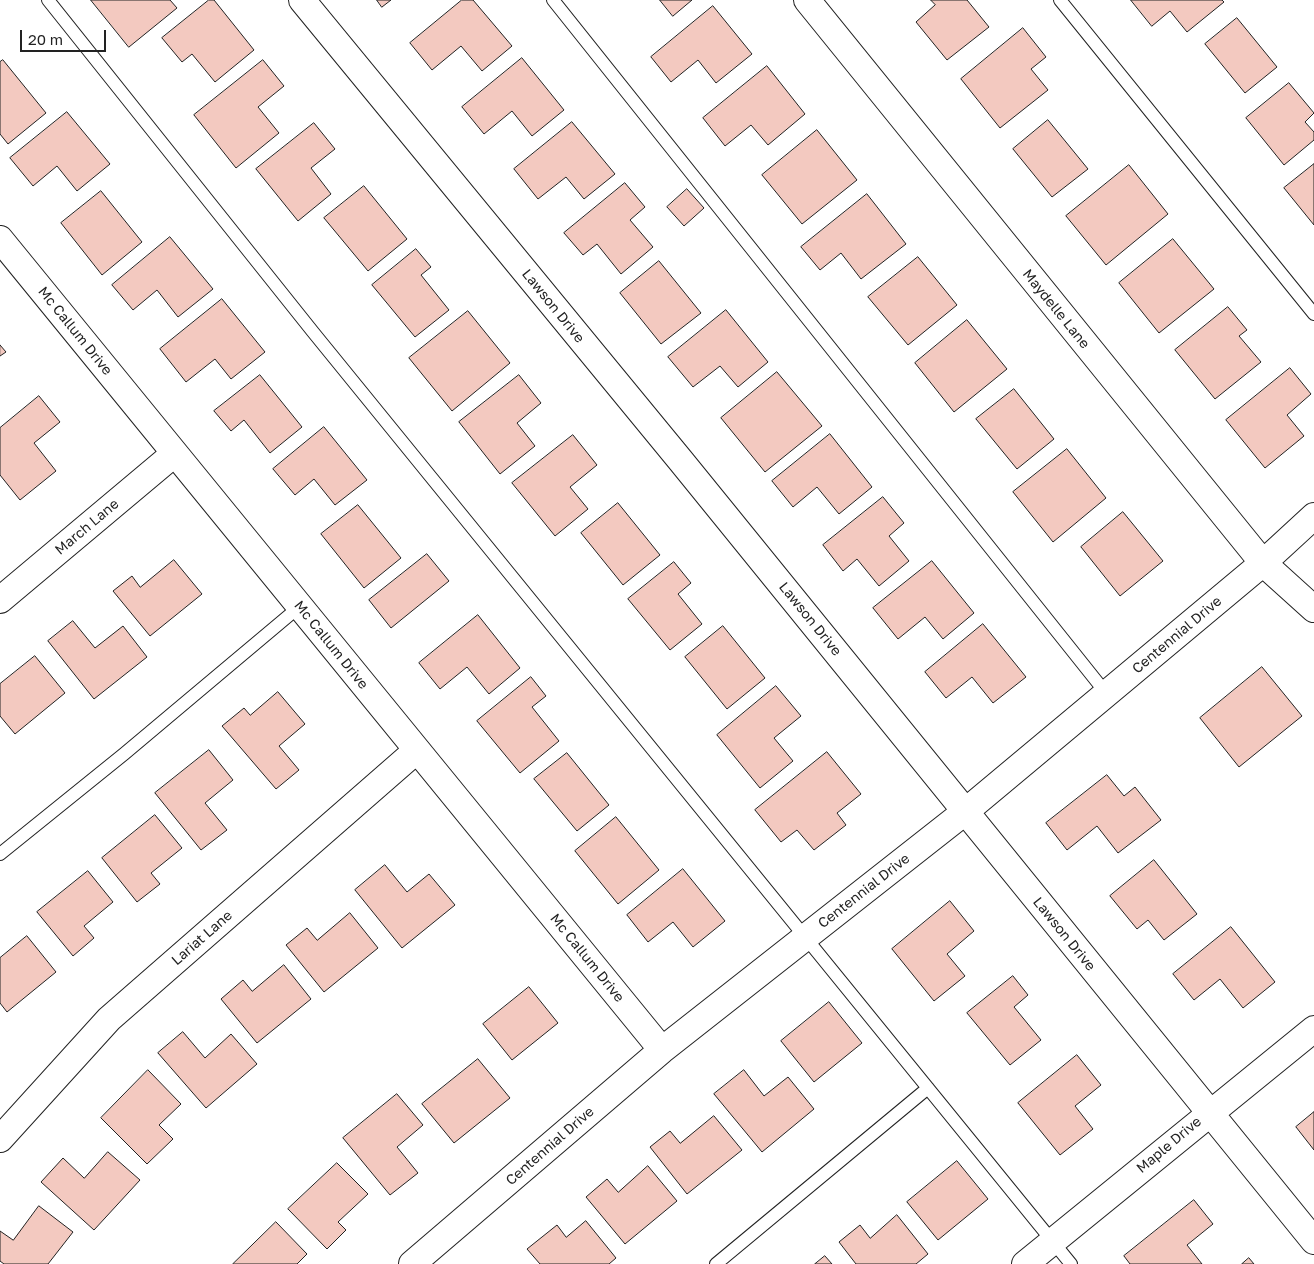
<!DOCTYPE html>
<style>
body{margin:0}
#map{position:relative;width:1314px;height:1264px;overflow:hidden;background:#fff;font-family:"Golos Text",sans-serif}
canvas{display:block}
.scale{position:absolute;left:20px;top:30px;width:86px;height:22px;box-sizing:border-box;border:2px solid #222;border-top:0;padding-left:6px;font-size:15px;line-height:18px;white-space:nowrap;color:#222;-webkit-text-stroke:4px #fff;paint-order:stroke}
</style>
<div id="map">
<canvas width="1314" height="1264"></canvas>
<div class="scale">20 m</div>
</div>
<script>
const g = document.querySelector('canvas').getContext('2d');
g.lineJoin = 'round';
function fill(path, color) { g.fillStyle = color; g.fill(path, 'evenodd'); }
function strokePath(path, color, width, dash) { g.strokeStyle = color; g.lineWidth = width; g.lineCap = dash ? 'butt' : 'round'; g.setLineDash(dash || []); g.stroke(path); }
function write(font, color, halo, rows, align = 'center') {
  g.font = font + ' "Golos Text",sans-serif'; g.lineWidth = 4; g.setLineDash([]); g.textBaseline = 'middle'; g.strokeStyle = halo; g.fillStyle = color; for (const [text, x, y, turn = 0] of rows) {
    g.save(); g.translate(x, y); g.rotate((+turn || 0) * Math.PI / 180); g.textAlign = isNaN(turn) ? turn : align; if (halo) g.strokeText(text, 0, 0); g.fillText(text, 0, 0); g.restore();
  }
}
const building = new Path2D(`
 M 91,0 L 170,0 L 177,8 L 129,47 Z
 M 209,0 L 214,0 L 254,50 L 215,82 L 192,54 L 182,62 L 162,38 Z
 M 377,0 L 391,0 L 382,7 Z
 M 462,0 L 473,0 L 512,46 L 482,71 L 461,46 L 432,70 L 410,43 Z
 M 660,0 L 692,0 L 673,16 Z
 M 931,0 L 967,0 L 989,27 L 947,60 L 916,22 L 935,5 Z
 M 1131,0 L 1222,0 L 1224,2 L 1187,32 L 1170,11 L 1152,26 Z
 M 713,6 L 752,54 L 716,83 L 698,60 L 671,82 L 651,57 Z
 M 1237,18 L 1277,67 L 1245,93 L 1205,44 Z
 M 1023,28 L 1046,57 L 1031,69 L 1048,90 L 1000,128 L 961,79 Z
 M 522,58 L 564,110 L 532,136 L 512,111 L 484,134 L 462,107 Z
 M 3,60 L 46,113 L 8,144 L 0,134 L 0,62 Z
 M 263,60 L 284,86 L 258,107 L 279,133 L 236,168 L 194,115 Z
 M 767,66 L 805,114 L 768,145 L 751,125 L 725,146 L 703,118 Z
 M 1289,83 L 1314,113 L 1305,122 L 1314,132 L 1314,140 L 1284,165 L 1246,118 Z
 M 67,112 L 110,164 L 77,191 L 57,166 L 33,186 L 10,158 Z
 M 1048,120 L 1088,169 L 1052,197 L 1013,149 Z
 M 572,122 L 615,174 L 584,199 L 566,177 L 538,199 L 514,169 Z
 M 314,123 L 335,149 L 311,168 L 331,194 L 298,221 L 256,169 Z
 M 817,130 L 857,180 L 802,224 L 762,175 Z
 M 1314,164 L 1314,225 L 1284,188 Z
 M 1129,165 L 1168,214 L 1106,265 L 1066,216 Z
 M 625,183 L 645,207 L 630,220 L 653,247 L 621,274 L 597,244 L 583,255 L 564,233 Z
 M 364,186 L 407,239 L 368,271 L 324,218 Z
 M 687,189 L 704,208 L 684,226 L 667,207 Z
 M 101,191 L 142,242 L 102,275 L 61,223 Z
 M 867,194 L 906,244 L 861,279 L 841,253 L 820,270 L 801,247 Z
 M 170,237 L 213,289 L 178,317 L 157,290 L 133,310 L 112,285 Z
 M 1173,239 L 1214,289 L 1159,333 L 1119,283 Z
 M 416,249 L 431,267 L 421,275 L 449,310 L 415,337 L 372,285 Z
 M 918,257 L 957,305 L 908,345 L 868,297 Z
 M 659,261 L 701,313 L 661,344 L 620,293 Z
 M 222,299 L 265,352 L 231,379 L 215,359 L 186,382 L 160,349 Z
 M 1228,307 L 1247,330 L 1239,336 L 1261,362 L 1215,399 L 1175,350 Z
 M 726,310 L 768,362 L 738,387 L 720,366 L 693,387 L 668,357 Z
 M 468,311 L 510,363 L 452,411 L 409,358 Z
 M 967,320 L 1007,369 L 954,412 L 915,363 Z
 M 0,345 L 6,352 L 0,356 Z
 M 1290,368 L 1311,394 L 1287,415 L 1304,436 L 1265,468 L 1226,420 Z
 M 777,372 L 822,426 L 765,472 L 721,418 Z
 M 260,375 L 302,427 L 270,453 L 244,420 L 231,431 L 214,411 Z
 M 519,375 L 541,403 L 517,423 L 535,446 L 500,474 L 459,422 Z
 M 1014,389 L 1054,439 L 1017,469 L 976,419 Z
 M 39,396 L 60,422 L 34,443 L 56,471 L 20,500 L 0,475 L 0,428 Z
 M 324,427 L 367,480 L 335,505 L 314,479 L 295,495 L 273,469 Z
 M 830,434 L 872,487 L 839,514 L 817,487 L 793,507 L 772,481 Z
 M 573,435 L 597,465 L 570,487 L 588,509 L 555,536 L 512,483 Z
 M 1067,449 L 1106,498 L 1053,542 L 1013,492 Z
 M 883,497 L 904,523 L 889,536 L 909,561 L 879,586 L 857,559 L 843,571 L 823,545 Z
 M 618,503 L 660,555 L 623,585 L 581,533 Z
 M 358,505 L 401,558 L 364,588 L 321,534 Z
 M 1123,512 L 1163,561 L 1120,596 L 1081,547 Z
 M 427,554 L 449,581 L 391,628 L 369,600 Z
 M 174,560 L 202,594 L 150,636 L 113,591 L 132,576 L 140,587 Z
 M 932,561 L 974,613 L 943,639 L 925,617 L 898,639 L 873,608 Z
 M 674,562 L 691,583 L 678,594 L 702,624 L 670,650 L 628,599 Z
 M 478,615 L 520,668 L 489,694 L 467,667 L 440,689 L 419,663 Z
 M 73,621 L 95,648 L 123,626 L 147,657 L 94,699 L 48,641 Z
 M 983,624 L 1026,677 L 993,703 L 972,677 L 946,698 L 925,672 Z
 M 723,626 L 765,678 L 727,709 L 685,657 Z
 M 35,656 L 65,693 L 15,734 L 0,716 L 0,684 Z
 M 1262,667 L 1302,716 L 1239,767 L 1200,718 Z
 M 531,677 L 546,696 L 532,707 L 559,741 L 520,773 L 477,721 Z
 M 776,686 L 801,716 L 774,738 L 793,761 L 760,788 L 717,735 Z
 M 278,692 L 305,724 L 279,746 L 299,770 L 276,789 L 222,726 L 244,708 L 250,715 Z
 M 209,750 L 233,780 L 205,803 L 227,830 L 201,850 L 155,793 Z
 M 827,752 L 861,794 L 837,813 L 846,825 L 814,850 L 797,830 L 781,842 L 755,810 Z
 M 567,753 L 609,805 L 577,831 L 534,779 Z
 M 1107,775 L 1124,796 L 1135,787 L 1161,820 L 1118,853 L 1097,826 L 1067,850 L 1046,823 Z
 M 155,815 L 182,848 L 151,873 L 160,884 L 137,902 L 102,858 Z
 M 616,817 L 659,870 L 618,904 L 575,851 Z
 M 1154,860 L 1197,914 L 1164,940 L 1148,920 L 1137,929 L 1110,896 Z
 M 385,865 L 407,892 L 429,874 L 455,905 L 402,948 L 355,890 Z
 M 683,869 L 725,921 L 693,947 L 673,922 L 648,942 L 627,915 Z
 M 88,871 L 113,902 L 84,926 L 94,938 L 73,956 L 37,912 Z
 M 950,901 L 974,931 L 947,954 L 965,976 L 934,1001 L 892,949 Z
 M 350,913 L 378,948 L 324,992 L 286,945 L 307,928 L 317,940 Z
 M 1231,927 L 1275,982 L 1243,1008 L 1220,979 L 1194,1000 L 1173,974 Z
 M 27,936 L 56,972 L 7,1012 L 0,1003 L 0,958 Z
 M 284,965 L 311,999 L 257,1043 L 221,999 L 243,980 L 252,991 Z
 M 1013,976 L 1028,995 L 1014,1007 L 1041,1040 L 1010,1065 L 967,1013 Z
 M 529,987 L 558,1023 L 512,1060 L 483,1024 Z
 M 829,1002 L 862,1043 L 814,1082 L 781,1041 Z
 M 183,1032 L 205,1058 L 231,1034 L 257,1064 L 206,1108 L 158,1053 Z
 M 1077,1055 L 1101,1085 L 1075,1106 L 1093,1129 L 1060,1155 L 1018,1103 Z
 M 478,1059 L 510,1098 L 454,1143 L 422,1104 Z
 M 148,1070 L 181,1104 L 159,1125 L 173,1139 L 147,1164 L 101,1118 Z
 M 744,1070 L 764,1096 L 788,1077 L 814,1109 L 762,1152 L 714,1094 Z
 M 397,1094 L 423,1125 L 397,1147 L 418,1173 L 390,1195 L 343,1138 Z
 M 1314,1112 L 1314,1150 L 1296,1127 Z
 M 714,1116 L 742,1150 L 687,1194 L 650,1147 L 670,1131 L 680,1143 Z
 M 108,1152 L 140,1180 L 94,1230 L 41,1182 L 63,1158 L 84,1178 Z
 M 957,1161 L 988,1199 L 938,1240 L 907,1202 Z
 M 337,1163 L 368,1194 L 338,1222 L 346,1230 L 327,1249 L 288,1209 Z
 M 648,1166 L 677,1201 L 625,1244 L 586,1197 L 607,1179 L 618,1192 Z
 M 1194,1200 L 1213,1224 L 1187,1245 L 1202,1264 L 1130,1264 L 1124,1256 Z
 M 39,1206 L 73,1232 L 48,1264 L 4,1264 L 0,1261 L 0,1231 L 13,1240 Z
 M 897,1215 L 928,1254 L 916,1264 L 856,1264 L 839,1242 L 860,1225 L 870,1238 Z
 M 586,1221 L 616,1258 L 609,1264 L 540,1264 L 527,1249 L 557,1225 L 566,1237 Z
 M 276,1222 L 307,1254 L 297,1264 L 233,1264 Z
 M 825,1256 L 832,1264 L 815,1264 Z
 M 1249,1258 L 1254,1264 L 1242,1264 Z`);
fill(building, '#f3c9c0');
strokePath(building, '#222', 1);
const service = new Path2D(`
 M 48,0 L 313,332 L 1071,1264
 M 553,0 L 1106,693
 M 1060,0 L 1314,314
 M 0,854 L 124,754 L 299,607
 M 716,1264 L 928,1088`);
const minor = new Path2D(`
 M 302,0 L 681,461 L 1314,1241
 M 807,0 L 1263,563 L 1314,609
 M 0,239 L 662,1050
 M 0,600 L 174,454
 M 0,1139 L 109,1019 L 417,750
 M 412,1264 L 662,1050 L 966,811 L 1263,563 L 1314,516
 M 1025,1264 L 1314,1029`);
strokePath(service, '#222', 14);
strokePath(minor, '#222', 28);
strokePath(service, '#fff', 12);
strokePath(minor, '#fff', 26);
write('14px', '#222', '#fff', [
 ["Lawson Drive",553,306,51],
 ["Maydelle Lane",1056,309,51],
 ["Mc Callum Drive",75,331,51],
 ["March Lane",87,527,-40],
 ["Lawson Drive",810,619,51],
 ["Centennial Drive",1177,635,-40],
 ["Mc Callum Drive",331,645,51],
 ["Centennial Drive",864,891,-38],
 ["Lawson Drive",1064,934,51],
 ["Lariat Lane",202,938,-41],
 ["Mc Callum Drive",587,958,51],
 ["Maple Drive",1169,1145,-40],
 ["Centennial Drive",550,1146,-41]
]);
</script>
